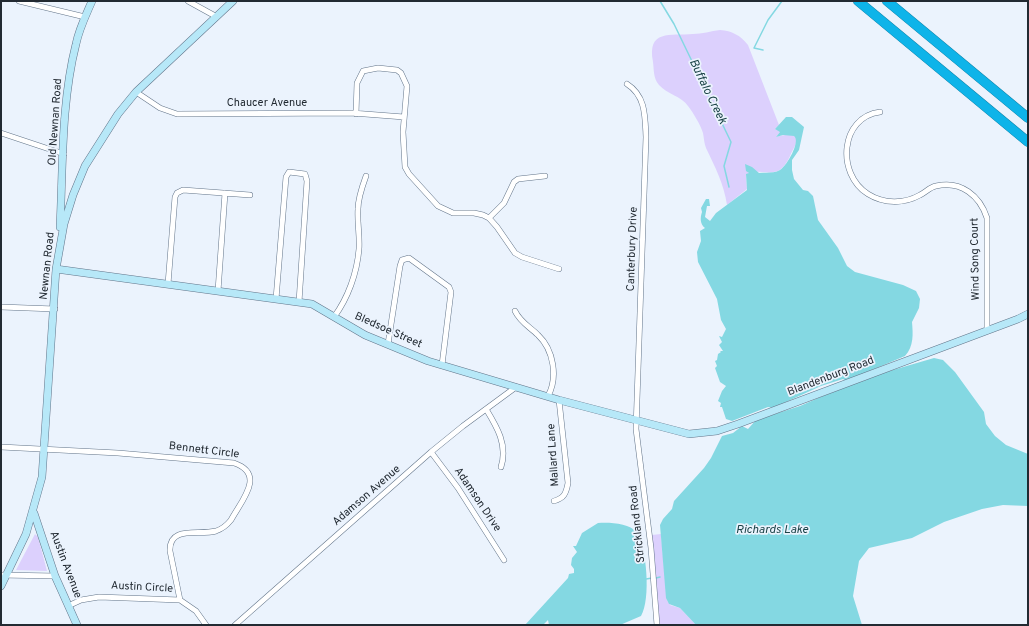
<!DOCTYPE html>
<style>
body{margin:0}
#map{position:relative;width:1029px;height:626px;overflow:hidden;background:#ebf3fd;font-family:Overpass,sans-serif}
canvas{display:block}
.frame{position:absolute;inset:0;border:2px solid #222a32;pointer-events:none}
</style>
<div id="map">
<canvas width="1029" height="626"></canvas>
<div class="frame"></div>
</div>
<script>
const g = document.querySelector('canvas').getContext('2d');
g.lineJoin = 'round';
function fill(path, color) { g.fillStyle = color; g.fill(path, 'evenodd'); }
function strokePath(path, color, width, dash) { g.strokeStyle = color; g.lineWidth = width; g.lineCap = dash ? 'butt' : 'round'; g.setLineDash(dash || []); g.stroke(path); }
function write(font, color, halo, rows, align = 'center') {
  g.font = font + ' Overpass,sans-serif'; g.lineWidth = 3.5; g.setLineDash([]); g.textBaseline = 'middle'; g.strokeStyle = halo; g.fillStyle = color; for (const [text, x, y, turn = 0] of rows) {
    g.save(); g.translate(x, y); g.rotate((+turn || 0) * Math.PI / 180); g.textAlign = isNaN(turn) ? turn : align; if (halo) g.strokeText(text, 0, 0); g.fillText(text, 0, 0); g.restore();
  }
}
fill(new Path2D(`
 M 720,30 C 732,31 740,35 748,45 L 779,125 L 775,129 L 781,131 L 776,137 C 783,135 792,133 797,138 C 796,146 793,149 790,156 C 779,180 769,170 748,172 L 749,173 L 746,176 L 747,189 L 727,205 C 724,184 715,167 706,148 C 704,143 704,138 703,133 C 700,124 694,114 688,106 C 681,96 667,94 659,85 C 653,78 654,69 653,62 C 647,29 670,36 693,34 C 702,34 711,31 720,30 Z
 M 35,534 L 38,537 L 47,571 L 16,570 Z
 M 661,534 L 667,600 L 670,605 L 680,608 L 696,625 L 658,625 L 652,535 Z`), '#dcd0fd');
fill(new Path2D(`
 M 786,117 L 792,117 L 804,127 L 799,150 L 792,160 L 792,170 L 794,179 L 803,190 L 808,191 L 813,196 L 818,220 L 838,248 L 847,266 L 855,272 L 903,285 L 916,291 L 920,299 L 919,308 L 912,322 C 913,334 914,346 905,356 L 846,381 L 843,379 L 821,386 L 773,408 L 768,407 L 732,421 L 726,419 L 722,407 L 720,407 L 721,403 L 718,401 L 722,391 L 726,386 L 720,382 L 715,368 L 717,366 L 715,361 L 717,360 L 718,354 L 721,352 L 720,351 L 723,351 L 719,345 L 722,342 L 719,336 L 722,337 L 726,329 L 721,320 L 717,299 L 698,262 L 697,252 L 701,241 L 700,231 L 705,228 C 700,224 700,218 702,212 L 701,208 L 706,199 L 709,199 L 710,206 L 707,206 L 705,217 L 710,221 L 716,213 L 747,190 L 746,174 L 749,173 L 746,171 L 745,164 L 752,167 L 759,173 C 766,172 774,174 780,170 C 787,166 801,141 794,136 L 783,135 L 776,137 L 780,132 L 775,129 Z
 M 934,358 L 943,360 L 955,372 L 984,412 L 986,424 L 995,436 L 1006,445 L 1028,454 L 1028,506 L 1003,505 L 982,509 L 944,522 L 912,538 L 869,548 L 859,561 L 853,596 L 862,625 L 696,625 L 680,608 L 669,604 L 666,598 L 660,525 L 663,519 L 672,509 L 674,501 L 704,468 L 711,458 L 722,436 L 733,433 L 742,426 L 748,429 L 756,420 L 800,406 L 832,392 L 886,372 Z
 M 598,523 C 608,522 630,523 636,532 C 647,546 651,600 641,616 L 620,625 L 549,625 L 548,620 L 543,625 L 525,625 L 568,578 L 569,574 L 574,573 L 574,569 L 571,565 L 572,558 L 577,552 L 573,546 L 576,546 L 582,533 Z`), '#84d8e2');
strokePath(new Path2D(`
 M 660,1 L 674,24 L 731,142 L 724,166 L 729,187
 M 763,50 L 754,48 L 768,20 L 782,1
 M 656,578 L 660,577
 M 646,579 L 652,578`), '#84d8e2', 1.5);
const street = new Path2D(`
 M 19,1 L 85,17
 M 188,1 L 217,17
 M 627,84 C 646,96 645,117 646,137 L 636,429 L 651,548 L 657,625
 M 136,92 L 160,108 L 177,114 L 352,113 L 404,117
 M 880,112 C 840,117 836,174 868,194 C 884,204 904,204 920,195 C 926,192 930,187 936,186 C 961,180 980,196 987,218 L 987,331
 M 356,114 L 357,83 L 363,71 L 378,68 L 397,70 L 401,73 L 407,86 L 403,132 L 405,167 L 409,174 L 438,206 L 453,213 L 474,213 L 483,215 L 489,218 L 497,227 L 515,253 L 522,257 L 559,269
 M 1,133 L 64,154
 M 489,218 L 504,203 L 514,182 L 518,179 L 545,176
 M 168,284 L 175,197 L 177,193 L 183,190 L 250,195
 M 218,291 L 225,193
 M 276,299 L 286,177 L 289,172 L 305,174 L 307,181 L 299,302
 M 1,307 L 55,309
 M 515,311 C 520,322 530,327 538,335 C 554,350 558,378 548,396
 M 334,317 C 348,298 357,273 359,249 C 360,236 357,222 358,209 C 358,198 362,187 366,176
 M 388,344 L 400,266 L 402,260 L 409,258 L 449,287 L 451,292 L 442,365
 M 486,409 C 497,427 508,445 501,467
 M 1,447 L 118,453 L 234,463 C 266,474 242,500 231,520 C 227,525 222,529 216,531 C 199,536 169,525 170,551 L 180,600
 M 431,452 L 458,488 L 504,560
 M 554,501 C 564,498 566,494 568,483 L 559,400
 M 1,575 L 55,576
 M 68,606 L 81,600 L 99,597 L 180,600 L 196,611 L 206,625
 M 235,625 L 431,452 L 463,426 L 516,387`);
const secondary = new Path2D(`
 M 60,227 C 63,167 61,103 76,44 C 79,29 86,15 92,1
 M 56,269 L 312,304 L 365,335 L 428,361 L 559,400 L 689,434 L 717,431 L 738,424 L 1018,319 L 1028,314
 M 34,513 L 55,576 L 77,625
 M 1,586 L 26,534 L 42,477 L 56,269 L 64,224 L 73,195 L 85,166 L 118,114 L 136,92 L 233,1`);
const highway = new Path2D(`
 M 858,1 L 1028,142
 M 887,1 L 1028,118`);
strokePath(street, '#627489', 6);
strokePath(secondary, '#627489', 8);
strokePath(highway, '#1584a9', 10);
strokePath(street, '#fff', 5);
strokePath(secondary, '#b7e8f8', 7);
strokePath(highway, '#0eb4e9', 9);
write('11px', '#222a32', '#ebf3fd', [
 ["Chaucer Avenue",267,104],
 ["Old Newnan Road",56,122,-86],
 ["Canterbury Drive",633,249,-88],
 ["Wind Song Court",976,259,-91],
 ["Newnan Road",48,266,-84],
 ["Bledsoe Street",388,331,24],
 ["Blandenburg Road",831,377,-21],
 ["Bennett Circle",204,451,7],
 ["Mallard Lane",554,455,-94],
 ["Adamson Avenue",367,496,-41],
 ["Adamson Drive",477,500,56],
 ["Strickland Road",638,524,-96],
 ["Austin Avenue",65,565,69],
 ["Austin Circle",142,588,3]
]);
write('italic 12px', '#1b4347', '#ebf3fd', [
 ["Buffalo Creek",707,92,64],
 ["Richards Lake",772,531]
]);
</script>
